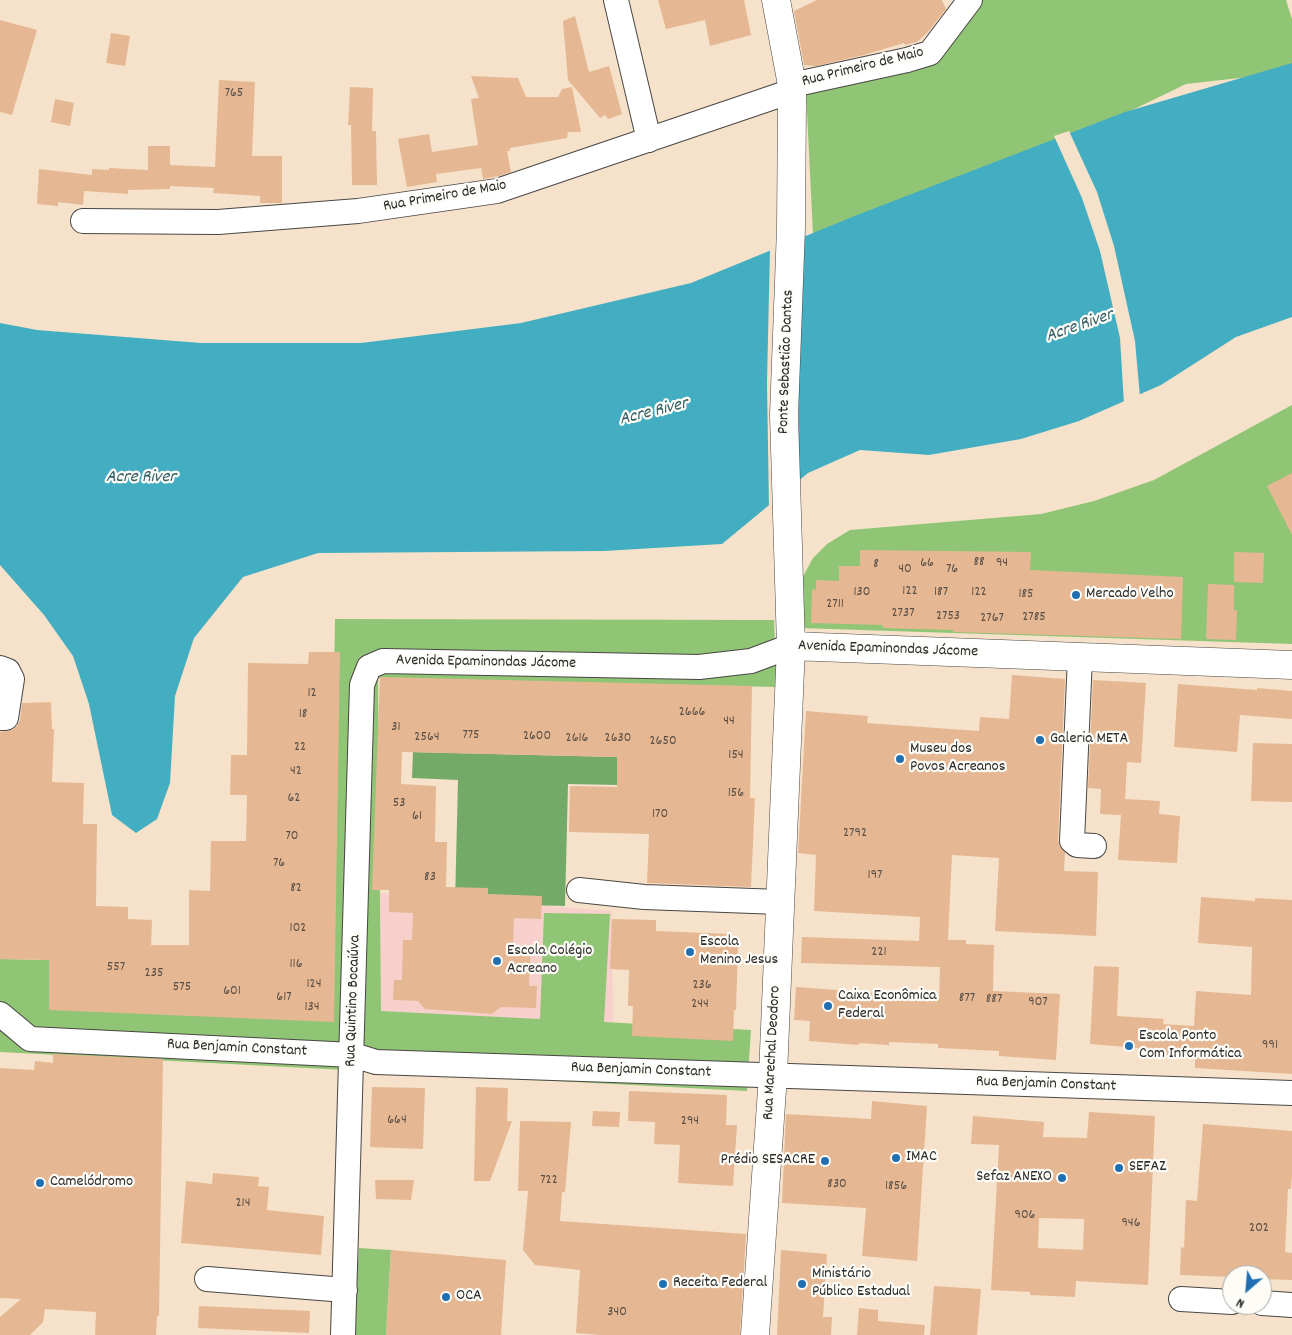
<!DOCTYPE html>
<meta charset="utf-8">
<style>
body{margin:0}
#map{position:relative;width:1292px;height:1335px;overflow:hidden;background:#f6e2ca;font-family:Dekko,sans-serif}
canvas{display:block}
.north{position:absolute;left:1222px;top:1265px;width:50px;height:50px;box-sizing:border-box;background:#fdfcf7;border:1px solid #a9a8a5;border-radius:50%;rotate:207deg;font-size:14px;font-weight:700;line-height:20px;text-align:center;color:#2b2b2b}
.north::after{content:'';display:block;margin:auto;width:18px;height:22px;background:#1f6fb2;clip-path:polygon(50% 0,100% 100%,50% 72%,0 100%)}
</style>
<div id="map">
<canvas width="1292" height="1335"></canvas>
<div class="north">N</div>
</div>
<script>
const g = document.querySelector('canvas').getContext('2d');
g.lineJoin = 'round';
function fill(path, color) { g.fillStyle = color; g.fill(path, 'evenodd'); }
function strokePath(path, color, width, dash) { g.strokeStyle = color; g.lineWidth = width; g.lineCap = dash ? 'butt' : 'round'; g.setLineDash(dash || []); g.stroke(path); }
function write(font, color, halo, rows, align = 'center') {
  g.font = font + ' Dekko,sans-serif'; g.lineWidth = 4.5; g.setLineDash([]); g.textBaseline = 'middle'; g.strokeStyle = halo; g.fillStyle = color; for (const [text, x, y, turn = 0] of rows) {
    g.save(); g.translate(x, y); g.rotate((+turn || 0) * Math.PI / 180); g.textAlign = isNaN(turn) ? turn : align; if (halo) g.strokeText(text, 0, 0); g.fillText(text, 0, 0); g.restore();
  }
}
fill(new Path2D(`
 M 380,893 L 612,911 L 613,1028 L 381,1011 Z`), '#f7d0cc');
fill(new Path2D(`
 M 965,0 L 1286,0 L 1292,19 L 1292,72 L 1186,84 L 1087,132 L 813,235 L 805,71 L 919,45 L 966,4 Z
 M 1292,405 L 1292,644 L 799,628 L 799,584 L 813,558 L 827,544 L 850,530 L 1041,514 L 1094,501 L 1154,480 Z
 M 335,619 L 774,620 L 777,687 L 378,678 L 381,1011 L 540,1019 L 544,913 L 610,914 L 604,1022 L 751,1030 L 747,1091 L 0,1052 L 0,959 L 49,960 L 329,1011 Z
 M 359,1248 L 391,1250 L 386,1335 L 353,1335 Z`), '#90c576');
fill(new Path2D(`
 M 413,752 L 617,757 L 619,785 L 568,784 L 565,906 L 455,903 L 458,780 L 412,778 Z`), '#74aa67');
fill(new Path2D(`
 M 1292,63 L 1292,317 L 1236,337 L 1161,385 L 1079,421 L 1021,439 L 929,455 L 860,450 L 808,473 L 722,544 L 604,551 L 318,553 L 243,577 L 194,638 L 175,696 L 170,783 L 157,819 L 136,833 L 112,815 L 89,704 L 73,656 L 44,615 L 0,565 L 0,323 L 37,330 L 201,343 L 361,343 L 521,323 L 691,283 L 857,215 L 1125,112 Z`), '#43aec1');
fill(new Path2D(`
 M 1069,131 L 1097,192 L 1114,246 L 1135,341 L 1140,397 L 1124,404 L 1120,338 L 1100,251 L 1082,198 L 1054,136 Z
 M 802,235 L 798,325 L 799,483 L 769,508 L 767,383 L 770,248 Z`), '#f6e2ca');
fill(new Path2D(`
 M 658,0 L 744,0 L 751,35 L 710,46 L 705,20 L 666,29 Z
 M 817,0 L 942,0 L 946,9 L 928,32 L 917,42 L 905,45 L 904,43 L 864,55 L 816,66 L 804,65 L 794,11 Z
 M 575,16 L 589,72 L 609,66 L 622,114 L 608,119 L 605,115 L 600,118 L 568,80 L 563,21 Z
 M 0,20 L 37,30 L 12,115 L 0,112 Z
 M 111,33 L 130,36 L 125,66 L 106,63 Z
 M 471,76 L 518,78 L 526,97 L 558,97 L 562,89 L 572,87 L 581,132 L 568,132 L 567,138 L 510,148 L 510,151 L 507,151 L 511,172 L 499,176 L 483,179 L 481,168 L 436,174 L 437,182 L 407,187 L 398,139 L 429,134 L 432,152 L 478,145 L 471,99 L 479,98 Z
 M 219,80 L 255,82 L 252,156 L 282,156 L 282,203 L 260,203 L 260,196 L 213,193 L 214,188 L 170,186 L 170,189 L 128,190 L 128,194 L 84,191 L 83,205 L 58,202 L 58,206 L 37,204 L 39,169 L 92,175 L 92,169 L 109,170 L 109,168 L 148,170 L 148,146 L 170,146 L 170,165 L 215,167 Z
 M 350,87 L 373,88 L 372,131 L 376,131 L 377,185 L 352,185 L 351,125 L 348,125 Z
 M 55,99 L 74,103 L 70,126 L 51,122 Z
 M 1292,473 L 1292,535 L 1267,486 Z
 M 860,550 L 1031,552 L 1030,570 L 1183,577 L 1181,639 L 953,632 L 953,630 L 883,628 L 883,625 L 811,623 L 812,589 L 816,590 L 816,580 L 839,581 L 839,566 L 860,566 Z
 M 1234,552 L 1264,553 L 1263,583 L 1234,582 Z
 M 1208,584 L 1234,585 L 1234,610 L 1237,610 L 1236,640 L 1206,639 Z
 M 309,652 L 340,652 L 334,1022 L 49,1010 L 49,960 L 0,959 L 0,732 L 12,730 L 17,726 L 20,720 L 22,703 L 51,702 L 52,729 L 54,729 L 52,782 L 84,783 L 83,824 L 97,824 L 96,906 L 128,907 L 128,919 L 152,920 L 151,945 L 189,945 L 189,890 L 210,891 L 211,841 L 246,841 L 247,795 L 230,795 L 231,755 L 247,755 L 248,663 L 308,664 Z
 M 1012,675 L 1065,679 L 1058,841 L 1060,847 L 1065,853 L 1064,871 L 1098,872 L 1096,936 L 995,931 L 999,858 L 952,855 L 948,940 L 966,940 L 966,944 L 994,945 L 993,991 L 1060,994 L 1056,1060 L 999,1056 L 999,1051 L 938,1048 L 938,1044 L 889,1042 L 889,1045 L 859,1043 L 859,1045 L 809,1041 L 810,1021 L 794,1020 L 796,987 L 892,994 L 891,998 L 939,1000 L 940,967 L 801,963 L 802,937 L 919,941 L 920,917 L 814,911 L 816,855 L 798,853 L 806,711 L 868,716 L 867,723 L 979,731 L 980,717 L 1009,719 Z
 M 380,677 L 752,686 L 750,798 L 755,798 L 751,887 L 647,883 L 649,834 L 569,832 L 570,786 L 617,787 L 617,757 L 402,752 L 401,784 L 436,786 L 435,842 L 447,842 L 446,887 L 488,888 L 488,894 L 542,896 L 541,919 L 514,918 L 513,945 L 531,945 L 529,986 L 537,986 L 536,1008 L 501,1007 L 492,1014 L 425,1009 L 418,1001 L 393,1000 L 394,980 L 402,980 L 403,940 L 412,940 L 413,913 L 389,912 L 389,890 L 372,890 Z
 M 1093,680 L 1146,683 L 1141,763 L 1127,762 L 1125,799 L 1160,801 L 1159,814 L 1180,816 L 1177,863 L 1118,860 L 1121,815 L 1100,814 L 1101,789 L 1088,788 Z
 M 1178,684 L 1257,690 L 1257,688 L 1292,691 L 1292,719 L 1240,715 L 1237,752 L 1174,747 Z
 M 1253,743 L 1292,744 L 1292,802 L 1251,801 Z
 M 1201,897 L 1255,901 L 1255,898 L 1292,900 L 1292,1074 L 1195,1068 L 1195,1057 L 1162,1055 L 1162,1050 L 1090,1044 L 1094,966 L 1119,967 L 1117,1016 L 1164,1019 L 1163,1024 L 1194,1026 L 1196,991 L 1251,995 L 1252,947 L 1198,943 Z
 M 612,919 L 656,920 L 656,931 L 731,934 L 730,947 L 738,947 L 736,1010 L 734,1010 L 733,1041 L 632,1036 L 633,1006 L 628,1006 L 629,970 L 610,969 Z
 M 53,1054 L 163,1059 L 159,1316 L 157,1316 L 156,1335 L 95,1335 L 96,1312 L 45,1309 L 43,1322 L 30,1335 L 0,1335 L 0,1317 L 21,1299 L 0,1298 L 0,1068 L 34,1070 L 35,1061 L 53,1063 Z
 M 372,1087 L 425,1088 L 423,1149 L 370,1147 Z
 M 476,1087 L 508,1088 L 507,1121 L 512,1121 L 490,1181 L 474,1181 Z
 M 629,1091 L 727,1095 L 726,1125 L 737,1125 L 733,1186 L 678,1183 L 680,1145 L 654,1144 L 655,1122 L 628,1121 Z
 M 872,1101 L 927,1106 L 917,1261 L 862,1256 L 866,1208 L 782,1203 L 786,1114 L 871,1119 Z
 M 593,1111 L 620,1112 L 619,1127 L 592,1126 Z
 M 1089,1112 L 1155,1116 L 1148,1285 L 1076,1281 L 1075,1297 L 1030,1295 L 1030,1292 L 991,1290 L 999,1145 L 971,1144 L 973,1116 L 1044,1122 L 1043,1137 L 1087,1138 ZM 1039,1218 L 1084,1219 L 1083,1250 L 1038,1248 Z
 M 520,1121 L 571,1122 L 565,1192 L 562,1192 L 560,1221 L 746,1234 L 740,1335 L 600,1335 L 576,1333 L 580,1270 L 535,1265 L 523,1250 L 528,1191 L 518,1191 Z
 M 1203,1124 L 1292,1131 L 1292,1175 L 1291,1189 L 1288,1189 L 1285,1252 L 1292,1253 L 1292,1280 L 1262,1279 L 1262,1275 L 1232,1275 L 1232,1277 L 1180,1275 L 1181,1247 L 1184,1248 L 1186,1200 L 1197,1201 Z
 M 213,1173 L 259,1177 L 258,1186 L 269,1187 L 267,1210 L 324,1216 L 321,1255 L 181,1243 L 186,1181 L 212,1184 Z
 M 375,1180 L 414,1180 L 411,1200 L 376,1199 Z
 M 391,1250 L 506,1260 L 501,1335 L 386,1335 Z
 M 781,1250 L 827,1254 L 823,1317 L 832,1317 L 831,1335 L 777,1335 Z
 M 934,1286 L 981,1289 L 977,1335 L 930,1335 Z
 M 199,1306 L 310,1311 L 309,1333 L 198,1328 Z
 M 859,1308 L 878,1310 L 878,1321 L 925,1325 L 924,1335 L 857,1335 Z`), '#e5b893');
const minor = new Path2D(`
 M 616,0 L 649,140
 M 792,85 L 907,60 L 930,53 L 970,0
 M 83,221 L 218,222 L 358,211 L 497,191 L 792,91
 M 1080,657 L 1072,841 L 1077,845 L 1094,846
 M 0,668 L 8,671 L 12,679 L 6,718 L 0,718
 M 579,890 L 644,897 L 780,902
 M 0,1014 L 30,1039 L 353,1055 L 376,1062 L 1292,1093
 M 207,1279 L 345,1290
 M 1181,1299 L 1232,1302
 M 1262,1303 L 1292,1305
 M 343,1335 L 362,685 L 369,667 L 383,661 L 699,667 L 751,661 L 791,646`);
const major = new Path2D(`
 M 791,646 L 1292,665
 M 755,1335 L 773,1075 L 791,646 L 784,415 L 791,228 L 792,101 L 792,85 L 776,0`);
strokePath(minor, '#494643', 26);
strokePath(major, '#494643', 29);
strokePath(minor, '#fff', 24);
strokePath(major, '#fff', 28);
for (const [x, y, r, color] of [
 [1076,595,5,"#1f6fb2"],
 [1040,740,5,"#1f6fb2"],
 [900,759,5,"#1f6fb2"],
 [690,952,5,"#1f6fb2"],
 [497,961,5,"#1f6fb2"],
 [828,1006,5,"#1f6fb2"],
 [1129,1046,5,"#1f6fb2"],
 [896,1158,5,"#1f6fb2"],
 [825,1161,5,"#1f6fb2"],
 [1119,1168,5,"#1f6fb2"],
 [1062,1178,5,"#1f6fb2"],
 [40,1183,5,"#1f6fb2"],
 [663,1284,5,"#1f6fb2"],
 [802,1284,5,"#1f6fb2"],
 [446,1297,5,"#1f6fb2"]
]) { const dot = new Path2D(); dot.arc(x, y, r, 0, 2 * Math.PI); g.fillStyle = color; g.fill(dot); strokePath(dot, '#fdfcf7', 2); }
write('14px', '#5a4e45', null, [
 ["765",234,94],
 ["88",979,563],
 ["66",927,564],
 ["94",1002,564],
 ["8",876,565],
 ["40",905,570],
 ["76",952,570],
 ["122",910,592],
 ["130",862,593],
 ["187",941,593],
 ["122",979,593],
 ["185",1026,595],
 ["2711",835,605],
 ["2737",903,614],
 ["2753",948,617],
 ["2785",1034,618],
 ["2767",992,619],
 ["12",312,694],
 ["2666",692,713],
 ["18",303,715],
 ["44",729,722],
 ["31",396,728],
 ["775",471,736],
 ["2600",537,737],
 ["2564",427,738],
 ["2616",577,739],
 ["2630",618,739],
 ["2650",663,742],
 ["22",300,748],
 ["154",736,756],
 ["42",296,772],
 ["156",736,794],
 ["62",294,799],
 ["53",399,804],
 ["170",660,815],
 ["61",417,817],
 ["2792",855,834],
 ["70",292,837],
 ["76",279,864],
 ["197",875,876],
 ["83",430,878],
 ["82",296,889],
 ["102",298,929],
 ["221",879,953],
 ["116",296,965],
 ["557",116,968],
 ["235",154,974],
 ["124",314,985],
 ["236",702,986],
 ["575",182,988],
 ["601",232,992],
 ["617",284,998],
 ["877",967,999],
 ["887",994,1000],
 ["907",1038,1003],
 ["244",700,1005],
 ["134",312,1008],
 ["991",1270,1046],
 ["664",397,1121],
 ["294",690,1122],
 ["722",549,1181],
 ["830",837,1185],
 ["1856",896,1187],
 ["214",243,1204],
 ["906",1025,1216],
 ["946",1131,1224],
 ["202",1259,1229],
 ["340",617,1313]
]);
write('16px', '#2b2b2b', '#fdfcf7', [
 ["Rua Primeiro de Maio",863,68,-14],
 ["Rua Primeiro de Maio",445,197,-10],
 ["Ponte Sebastião Dantas",787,362,-88],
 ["Avenida Epaminondas Jácome",888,650,2],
 ["Avenida Epaminondas Jácome",486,663,1],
 ["Rua Quintino Bocaiúva",354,1001,-88],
 ["Rua Benjamin Constant",237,1049,3],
 ["Rua Marechal Deodoro",773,1053,-87],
 ["Rua Benjamin Constant",641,1071,2],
 ["Rua Benjamin Constant",1046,1085,2]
]);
write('16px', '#2b2b2b', '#fdfcf7', [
 ["Mercado Velho",1086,595],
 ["Galeria META",1050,740],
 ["Museu dos",910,750],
 ["Povos Acreanos",910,768],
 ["Escola",700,943],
 ["Menino Jesus",700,961],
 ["Escola Colégio",507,952],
 ["Acreano",507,970],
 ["Caixa Econômica",838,997],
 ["Federal",838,1015],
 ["Escola Ponto",1139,1037],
 ["Com Informática",1139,1055],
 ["IMAC",906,1158],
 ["Prédio SESACRE",815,1161,"right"],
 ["SEFAZ",1129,1168],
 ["Sefaz ANEXO",1052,1178,"right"],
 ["Camelódromo",50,1183],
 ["Ministário",812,1275],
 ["Público Estadual",812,1293],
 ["Receita Federal",673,1284],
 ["OCA",456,1297]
], 'left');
write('italic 18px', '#355f67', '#fdfcf7', [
 ["Acre River",1080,327,-19],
 ["Acre River",654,413,-14],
 ["Acre River",141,479]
]);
</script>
